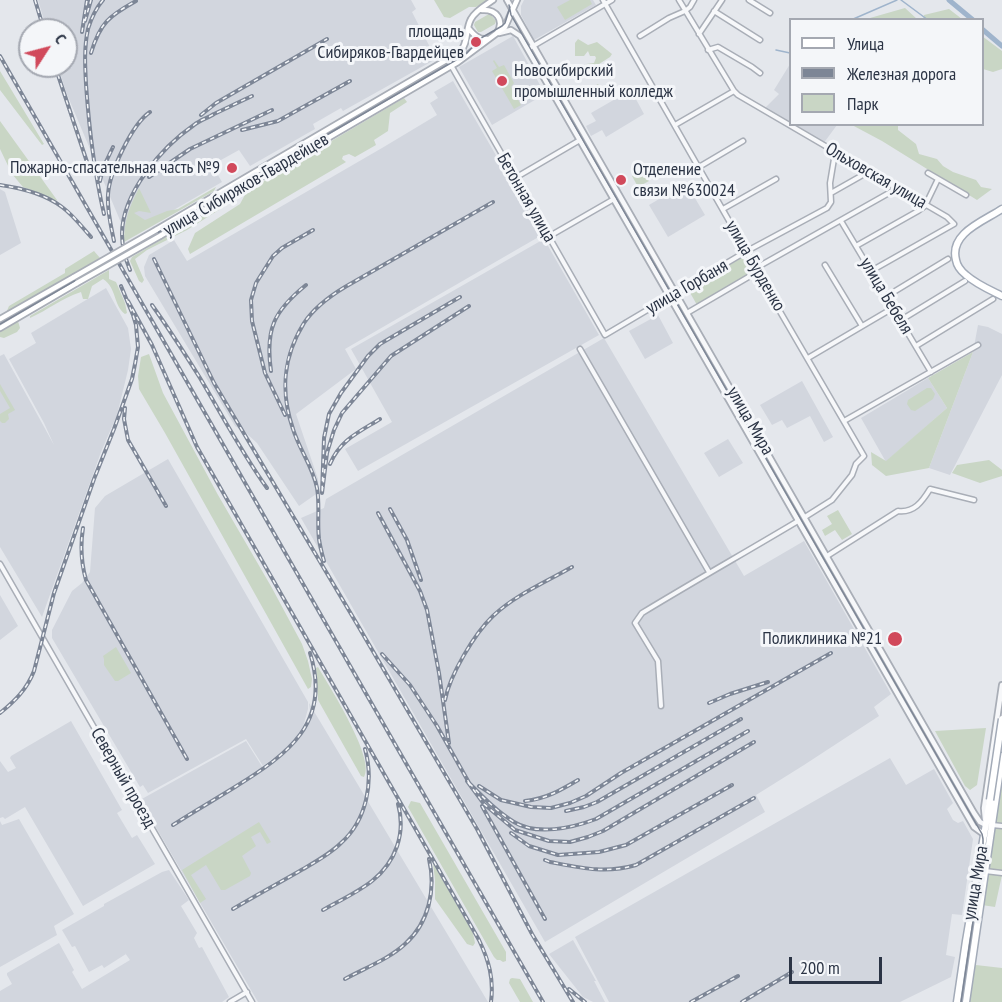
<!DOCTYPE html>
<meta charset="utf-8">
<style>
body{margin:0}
#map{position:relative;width:1002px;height:1002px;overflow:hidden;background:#e4e7ec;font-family:"PT Sans Narrow",sans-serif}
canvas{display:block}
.legend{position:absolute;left:789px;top:18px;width:195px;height:108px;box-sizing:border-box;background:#f4f6f9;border:2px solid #a4a8b1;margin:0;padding:8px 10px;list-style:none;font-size:18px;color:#2b3445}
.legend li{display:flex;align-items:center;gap:12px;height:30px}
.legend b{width:30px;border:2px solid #a4a8b1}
.north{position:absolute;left:18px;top:18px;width:60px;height:60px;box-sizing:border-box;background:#f4f6f9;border:2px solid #a4a8b1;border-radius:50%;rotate:54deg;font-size:16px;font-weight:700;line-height:24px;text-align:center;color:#2b3445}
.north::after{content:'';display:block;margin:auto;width:21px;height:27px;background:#d1495b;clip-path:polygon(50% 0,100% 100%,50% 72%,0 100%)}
.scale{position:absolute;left:789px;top:957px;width:93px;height:27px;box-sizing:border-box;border:3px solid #2b3445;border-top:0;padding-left:8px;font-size:18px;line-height:21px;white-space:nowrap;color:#2b3445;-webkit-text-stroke:4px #f4f6f9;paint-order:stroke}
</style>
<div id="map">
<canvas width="1002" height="1002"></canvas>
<ul class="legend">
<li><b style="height:8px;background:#fff"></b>Улица</li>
<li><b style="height:8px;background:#7d8696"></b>Железная дорога</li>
<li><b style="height:16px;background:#c9d6c5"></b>Парк</li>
</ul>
<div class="north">С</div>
<div class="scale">200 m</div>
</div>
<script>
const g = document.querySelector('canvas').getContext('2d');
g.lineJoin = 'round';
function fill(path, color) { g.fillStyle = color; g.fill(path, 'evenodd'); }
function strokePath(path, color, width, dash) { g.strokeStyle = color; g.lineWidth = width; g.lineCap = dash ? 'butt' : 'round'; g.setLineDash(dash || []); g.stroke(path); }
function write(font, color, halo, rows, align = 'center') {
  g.font = font + ' "PT Sans Narrow",sans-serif'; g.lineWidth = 6; g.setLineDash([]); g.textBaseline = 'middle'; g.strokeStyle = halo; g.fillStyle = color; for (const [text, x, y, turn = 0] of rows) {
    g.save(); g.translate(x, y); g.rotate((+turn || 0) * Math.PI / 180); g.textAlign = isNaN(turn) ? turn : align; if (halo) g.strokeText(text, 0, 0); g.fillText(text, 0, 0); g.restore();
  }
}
fill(new Path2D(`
 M 38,0 L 411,0 L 416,9 L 412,12 L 436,59 L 343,111 L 341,108 L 313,124 L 315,129 L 250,166 L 239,150 L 212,165 L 222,182 L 127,237 L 66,92 L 58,66 L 66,66 L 66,30 L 47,30 Z
 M 524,0 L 593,0 L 596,5 L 534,40 L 521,15 L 521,6 Z
 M 513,36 L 545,94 L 492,125 L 459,67 Z
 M 790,64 L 790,123 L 770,111 L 764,109 L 779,94 L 774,90 Z
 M 453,81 L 542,235 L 345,349 L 356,369 L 296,414 L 318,479 L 319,492 L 299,506 L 257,443 L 246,433 L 235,426 L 145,276 L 144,267 L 149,255 L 174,240 L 187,261 L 382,148 L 437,115 L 430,103 L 438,98 L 434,92 Z
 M 631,90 L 644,114 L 606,137 L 602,130 L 591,136 L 586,126 L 596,121 L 591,113 Z
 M 792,125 L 837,125 L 823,144 Z
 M 686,183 L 705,215 L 668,237 L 649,205 Z
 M 0,189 L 5,192 L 21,243 L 0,255 Z
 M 544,239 L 599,335 L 358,471 L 345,449 L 392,422 L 351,349 Z
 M 106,288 L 128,328 L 131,349 L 128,370 L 117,415 L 101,452 L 42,617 L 0,547 L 0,356 L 4,354 L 54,445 L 44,423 L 9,359 L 36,343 L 31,333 Z
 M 658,315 L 673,343 L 645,359 L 629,331 Z
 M 978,325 L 988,327 L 1002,334 L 1002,375 L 950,475 L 929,468 L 973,352 Z
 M 604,338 L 744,576 L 804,541 L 891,694 L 874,707 L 879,716 L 804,765 L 756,795 L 765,812 L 545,942 L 301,518 L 324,508 L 326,499 Z
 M 928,378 L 947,408 L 886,462 L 861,418 Z
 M 802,381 L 833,437 L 824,442 L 810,416 L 787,428 L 782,420 L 772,425 L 760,405 Z
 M 728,439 L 743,463 L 719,477 L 704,453 Z
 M 168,459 L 308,702 L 308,709 L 303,727 L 296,738 L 284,750 L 263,766 L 246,739 L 148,793 L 143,785 L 140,787 L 52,638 L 52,630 L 72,591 L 82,583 L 90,572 L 95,508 L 105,496 Z
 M 0,595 L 18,626 L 0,640 Z
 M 309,703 L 488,1002 L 258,1002 L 140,800 L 246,741 L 263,768 L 285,752 L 296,740 L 304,727 L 310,710 Z
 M 71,721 L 122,810 L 117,813 L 132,838 L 137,835 L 155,864 L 83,906 L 25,807 L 5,819 L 3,817 L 0,818 L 0,761 L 8,772 L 16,768 L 10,758 L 11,756 Z
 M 890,758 L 906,785 L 934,769 L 953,803 L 947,809 L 953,820 L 958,823 L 963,821 L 973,839 L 962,915 L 952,914 L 946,955 L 955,957 L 951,977 L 900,1002 L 609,1002 L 575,937 Z
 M 19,819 L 74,914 L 54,926 L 57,935 L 0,967 L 0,821 L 2,825 Z
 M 169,870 L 189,900 L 181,906 L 197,933 L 194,938 L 199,948 L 202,947 L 229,997 L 222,1002 L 0,1002 L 0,991 L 12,984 L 7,975 L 7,973 L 59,943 L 74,970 L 72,972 L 82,989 L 130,960 L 125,953 L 126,954 L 104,968 L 102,965 L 89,972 L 75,946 L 72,947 L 62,930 L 104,906 L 104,904 L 162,872 Z
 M 573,940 L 596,981 L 594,981 L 605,1002 L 593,1002 L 583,997 L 549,954 Z`), '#d2d6de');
fill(new Path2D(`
 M 434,0 L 488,0 L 476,7 L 469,7 L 450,18 L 444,17 Z
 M 570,0 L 590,0 L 592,4 L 565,20 L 557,7 Z
 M 905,8 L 917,19 L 869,19 L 870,18 Z
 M 949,9 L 962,19 L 923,19 L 924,15 Z
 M 489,14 L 491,15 L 496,21 L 495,24 L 481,32 L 478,32 L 474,25 L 475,22 Z
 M 982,36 L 1002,51 L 1002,69 L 993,72 L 983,69 Z
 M 578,39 L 588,45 L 597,42 L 612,54 L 610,57 L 596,66 L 595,70 L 580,79 L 574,74 L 583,68 L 586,64 L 594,63 L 596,58 L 595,56 L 590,56 L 588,51 L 584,56 L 575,56 L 575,43 Z
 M 494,60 L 499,67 L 504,65 L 514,83 L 511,87 L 521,105 L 514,109 L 492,71 L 497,68 L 493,61 Z
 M 0,71 L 44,144 L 42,145 L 0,90 Z
 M 598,84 L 602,91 L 586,100 L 582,93 Z
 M 404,98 L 407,102 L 390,113 L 388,131 L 374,140 L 376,145 L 355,157 L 349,154 L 343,156 L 342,159 L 346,162 L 190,254 L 188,249 L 195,233 L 240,204 L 247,191 Z
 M 0,121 L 57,200 L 56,201 L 39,193 L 23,187 L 12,174 L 0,149 Z
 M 852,125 L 898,125 L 898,130 L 916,144 L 919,154 L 937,159 L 943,166 L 953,172 L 976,180 L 981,187 L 992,189 L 977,200 L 882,141 Z
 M 643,169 L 649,181 L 638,187 L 632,176 Z
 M 216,187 L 214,191 L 124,242 C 124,220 129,208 139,188 L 151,213 L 139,211 L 134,213 L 145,220 L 167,211 L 178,209 Z
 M 229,199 L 222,208 L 187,230 L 147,250 L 135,259 L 144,280 L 142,283 L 139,281 L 130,261 L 132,257 Z
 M 94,251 L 100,258 L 6,313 L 9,306 L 65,273 L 65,269 Z
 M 743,257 L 752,273 L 697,305 L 688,289 Z
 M 109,270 L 109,279 L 116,282 L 125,303 L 127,313 L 125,314 C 113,305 117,288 103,279 L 92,286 L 88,299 L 83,299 L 81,292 C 62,298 48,310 30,318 L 30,316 Z
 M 18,321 L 20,328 L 17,332 L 4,338 L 0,337 L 0,332 Z
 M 973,352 L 929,468 L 886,476 L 872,465 L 871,452 L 886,461 L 947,408 L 928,378 Z
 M 149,354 L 163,393 L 218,495 L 272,588 L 302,644 L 308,661 L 312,679 L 311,687 L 308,689 L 165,433 L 139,389 L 138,376 L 141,357 Z
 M 0,384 L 15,410 L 8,414 L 9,419 L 5,423 L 2,423 L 0,421 L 0,414 L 10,408 L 0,391 Z
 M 927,388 L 931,388 L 935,394 L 933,399 L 915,411 L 911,410 L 907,404 L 908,400 Z
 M 989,460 L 1002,470 L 1002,476 L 980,483 L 952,473 L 957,465 Z
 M 838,510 L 852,534 L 842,540 L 835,530 L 825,536 L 822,530 L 832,524 L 827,516 Z
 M 116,647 L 131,673 L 118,681 L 115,681 L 104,665 L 104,659 L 103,656 Z
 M 318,667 C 329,686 376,759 364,777 L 361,776 L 318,700 L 316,668 Z
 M 986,728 L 977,785 L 970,790 L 965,786 L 935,731 Z
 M 1002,768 L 1002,824 L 994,823 Z
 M 411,801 L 420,803 L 506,952 L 506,961 L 503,962 L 500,960 L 497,960 L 494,957 L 408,807 Z
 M 259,822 L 271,842 L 267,844 L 260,832 L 251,837 L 256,846 L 242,856 L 251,873 L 250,876 L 225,890 L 221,890 L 206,865 L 191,875 L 206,899 L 200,903 L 182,870 Z
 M 994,827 L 1002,828 L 1002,871 L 988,869 Z
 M 433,863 L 473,933 L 475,943 L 473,946 L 467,944 L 435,899 L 435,880 Z
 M 987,873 L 1002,875 L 995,907 L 982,905 Z
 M 976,965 L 1002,968 L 1002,1002 L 968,1002 L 973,968 Z
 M 512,978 L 520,979 L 533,1002 L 520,1002 L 509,983 L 510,979 Z`), '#c9d6c5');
strokePath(new Path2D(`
 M 901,0 L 928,20
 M 851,20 L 897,0
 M 776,50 L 790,53`), '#9fb4cc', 1.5);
strokePath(new Path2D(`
 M 949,0 L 973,20
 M 982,29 L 1002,46`), '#9fb4cc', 5);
const minor = new Path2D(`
 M 603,0 L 752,261 L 757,272 L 864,456 L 856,464 L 852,475 L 832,500 L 805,517
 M 679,0 L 734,91 L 738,95 L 947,217 L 954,224 L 871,271
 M 749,0 L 770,13
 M 714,11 L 760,40
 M 699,34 L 722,0
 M 640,36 L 669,18 L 685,11 L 690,7 L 694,0
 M 528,49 L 612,0
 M 708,50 L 718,47 L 752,67 L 760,73
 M 448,60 L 605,335 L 747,251 L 827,208 L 831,202 L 830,183 L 835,153
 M 675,125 L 734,91
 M 699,167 L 743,141
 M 928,173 L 966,195
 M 515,178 L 580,140
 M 831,193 L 868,172
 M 723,209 L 776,179
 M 841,221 L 931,372
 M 548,237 L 614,199
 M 856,246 L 918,211 L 925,206 L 938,179
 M 825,265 L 862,326
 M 756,268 L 896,189
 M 887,296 L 948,259
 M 687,313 L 757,272
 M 901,320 L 965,281
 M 916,346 L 993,299
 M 580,349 L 709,572
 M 808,358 L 893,308
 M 844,421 L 978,345
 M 827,556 L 898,511 C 914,513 922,502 930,489 L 974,500
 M 0,564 L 252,1002
 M 661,706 L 658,661 L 635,623 L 642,613 C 693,582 746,552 798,521
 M 992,825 L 1002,826
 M 985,871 L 1002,873
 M 230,1002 L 247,992`);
const tertiary = new Path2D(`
 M 507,0 L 974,813 L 980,822 L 986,825
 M 499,33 L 511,30 L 520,36 L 974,827 L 985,835
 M 985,819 L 984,808 L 1002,685`);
const secondary = new Path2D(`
 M 482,10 C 496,9 505,20 497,33
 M 469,29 C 474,35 479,40 487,39
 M 156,230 L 460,52 C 469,42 465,30 471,19 C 475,11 486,5 493,0
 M 160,236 L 458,62 L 505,27 L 517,0
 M 0,319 L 74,277
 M 0,328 L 77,283`);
const primary = new Path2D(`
 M 1002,209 C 984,221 949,233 956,260 C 957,266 961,271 966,275 C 976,284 990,290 1002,296
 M 957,1002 L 966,941 L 990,800
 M 966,1002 L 1002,756`);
strokePath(minor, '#a9aeb7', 7);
strokePath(tertiary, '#a9aeb7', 8);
strokePath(secondary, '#a9aeb7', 8);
strokePath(primary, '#a3abb8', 9);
strokePath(minor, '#f7f8fa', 4);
strokePath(tertiary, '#f7f8fa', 4.5);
strokePath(secondary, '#fff', 4.5);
strokePath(primary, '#fff', 6);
strokePath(new Path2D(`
 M 509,5 L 511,15 L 982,834 L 983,839 L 983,854 L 961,1002
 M 0,324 L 456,60 L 467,53 L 481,38 L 502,26 L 505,23 L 510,7`), '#7d8696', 1.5);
const rail = new Path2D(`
 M 35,0 L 44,30
 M 103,0 C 97,7 91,19 88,29 C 84,47 85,66 86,84 C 89,128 94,171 104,214
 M 85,21 L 91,0
 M 82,32 L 87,0
 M 91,53 C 100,23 109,16 136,1
 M 0,56 L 543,1002
 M 55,66 L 89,168
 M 201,115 L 216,103 L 327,39
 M 242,130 L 278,121 L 350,81
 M 149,177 L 190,149 L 272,110
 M 100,181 L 103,168 L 113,147
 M 0,185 C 21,188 45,194 62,207 C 73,215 82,227 91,237
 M 114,241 C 111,226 107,211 108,195 C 109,173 132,124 150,112
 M 154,259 L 214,383 L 357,624 L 477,829 L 532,934 L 573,1002
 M 130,270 C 125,258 122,246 122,234 C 122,193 162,147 194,125 C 200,120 208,118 214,114 C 227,108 239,102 252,96
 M 460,297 L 380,344 L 368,356 L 341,393 L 329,414 L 324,438 L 322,493 L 327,453 L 334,430 L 342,413 L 391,356 L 469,306
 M 128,301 L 152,345 L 197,447 L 479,940 C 489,961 494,979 491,1002
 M 152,305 C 169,329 185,354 200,378 C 222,415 242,453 267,488
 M 271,371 C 265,329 274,311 306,285
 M 125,408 L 124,419 L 128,440 L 166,506
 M 285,415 L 265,373 L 252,321 L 251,300 L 256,283 L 273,256 L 282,248 L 313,230
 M 330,464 C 340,440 359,432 380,419
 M 390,509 L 407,540 L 421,580
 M 378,513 L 420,591 L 427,610 L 439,673 L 449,743
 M 83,528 C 80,547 81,562 86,580 L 187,759
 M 324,561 C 322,554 320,546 319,539 C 317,522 320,505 317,488 C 313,467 299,449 293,429 C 280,391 283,357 304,323 C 314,308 330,296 345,287 L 493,202
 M 382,654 L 410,685 L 437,726 L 472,788
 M 445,700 C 450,675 474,634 493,616 C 515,595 546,582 572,567
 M 709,703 L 730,694 L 768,682
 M 0,713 C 15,701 27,689 34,671 L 54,593 L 94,479 L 114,429 L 132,379 L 135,364 L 138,347 L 136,325 L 133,315 L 121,286
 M 748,731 L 596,819 C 572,828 537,836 514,822 C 496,811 482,796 467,781 L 484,804 L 515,830 L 549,841 L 570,842 L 588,837 L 603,831 L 754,742
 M 479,786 L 501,800 L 531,807 L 551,808 L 570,803 L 586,796 L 621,773 L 831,653
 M 525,801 C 546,799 561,790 578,780
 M 482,806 L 545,919
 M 566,811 L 584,807 L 597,802 L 741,719
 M 173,825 C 193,812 214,800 235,787 C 288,754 332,723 310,653
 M 511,833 L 529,846 L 558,855 L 599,852 L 626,845 L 732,785
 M 545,860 L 550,862 C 581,868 605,874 636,865 L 754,798
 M 233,909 C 255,896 277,884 298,872 C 313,863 329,855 341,843 C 367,820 374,781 365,749
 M 323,910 C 339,901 358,892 372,881 C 396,862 406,833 398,804
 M 345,979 C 365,968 389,959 405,944 C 429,923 436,889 429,859
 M 569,989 L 585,1002
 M 691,1002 L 738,976
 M 742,1002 L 792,972`);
strokePath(rail, '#7d8696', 4);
strokePath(rail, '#f4f6f9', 1.5, [4.5]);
const secondaryBridge = new Path2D(`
 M 74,277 L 156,230
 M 77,283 L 160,236`);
const primaryBridge = new Path2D(`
 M 990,800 L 1002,719`);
strokePath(secondaryBridge, '#a9aeb7', 8, []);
strokePath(primaryBridge, '#a3abb8', 9, []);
strokePath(secondaryBridge, '#fff', 4.5);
strokePath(primaryBridge, '#fff', 6);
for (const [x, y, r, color] of [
 [476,42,6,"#d1495b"],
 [502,81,6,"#d1495b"],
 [232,168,6,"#d1495b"],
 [621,180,6,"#d1495b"],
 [895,639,8,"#d1495b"]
]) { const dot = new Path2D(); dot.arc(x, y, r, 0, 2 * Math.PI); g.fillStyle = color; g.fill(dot); strokePath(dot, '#f4f6f9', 2); }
write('18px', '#2b3445', '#f4f6f9', [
 ["площадь",464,32],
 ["Сибиряков-Гвардейцев",464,53],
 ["Новосибирский",514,71,"left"],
 ["промышленный колледж",514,92,"left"],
 ["Пожарно-спасательная часть №9",220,168],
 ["Отделение",633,170,"left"],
 ["связи №630024",633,191,"left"],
 ["Поликлиника №21",882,639]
], 'right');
write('18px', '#2b3445', '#f4f6f9', [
 ["Ольховская улица",876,176,30],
 ["улица Сибиряков-Гвардейцев",246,185,-30],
 ["Бетонная улица",526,198,60],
 ["улица Бурденко",755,266,60],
 ["улица Горбаня",687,287,-30],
 ["улица Бебеля",886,296,59],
 ["улица Мира",750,421,60],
 ["Северный проезд",123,778,60],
 ["улица Мира",976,883,-80]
]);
</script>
